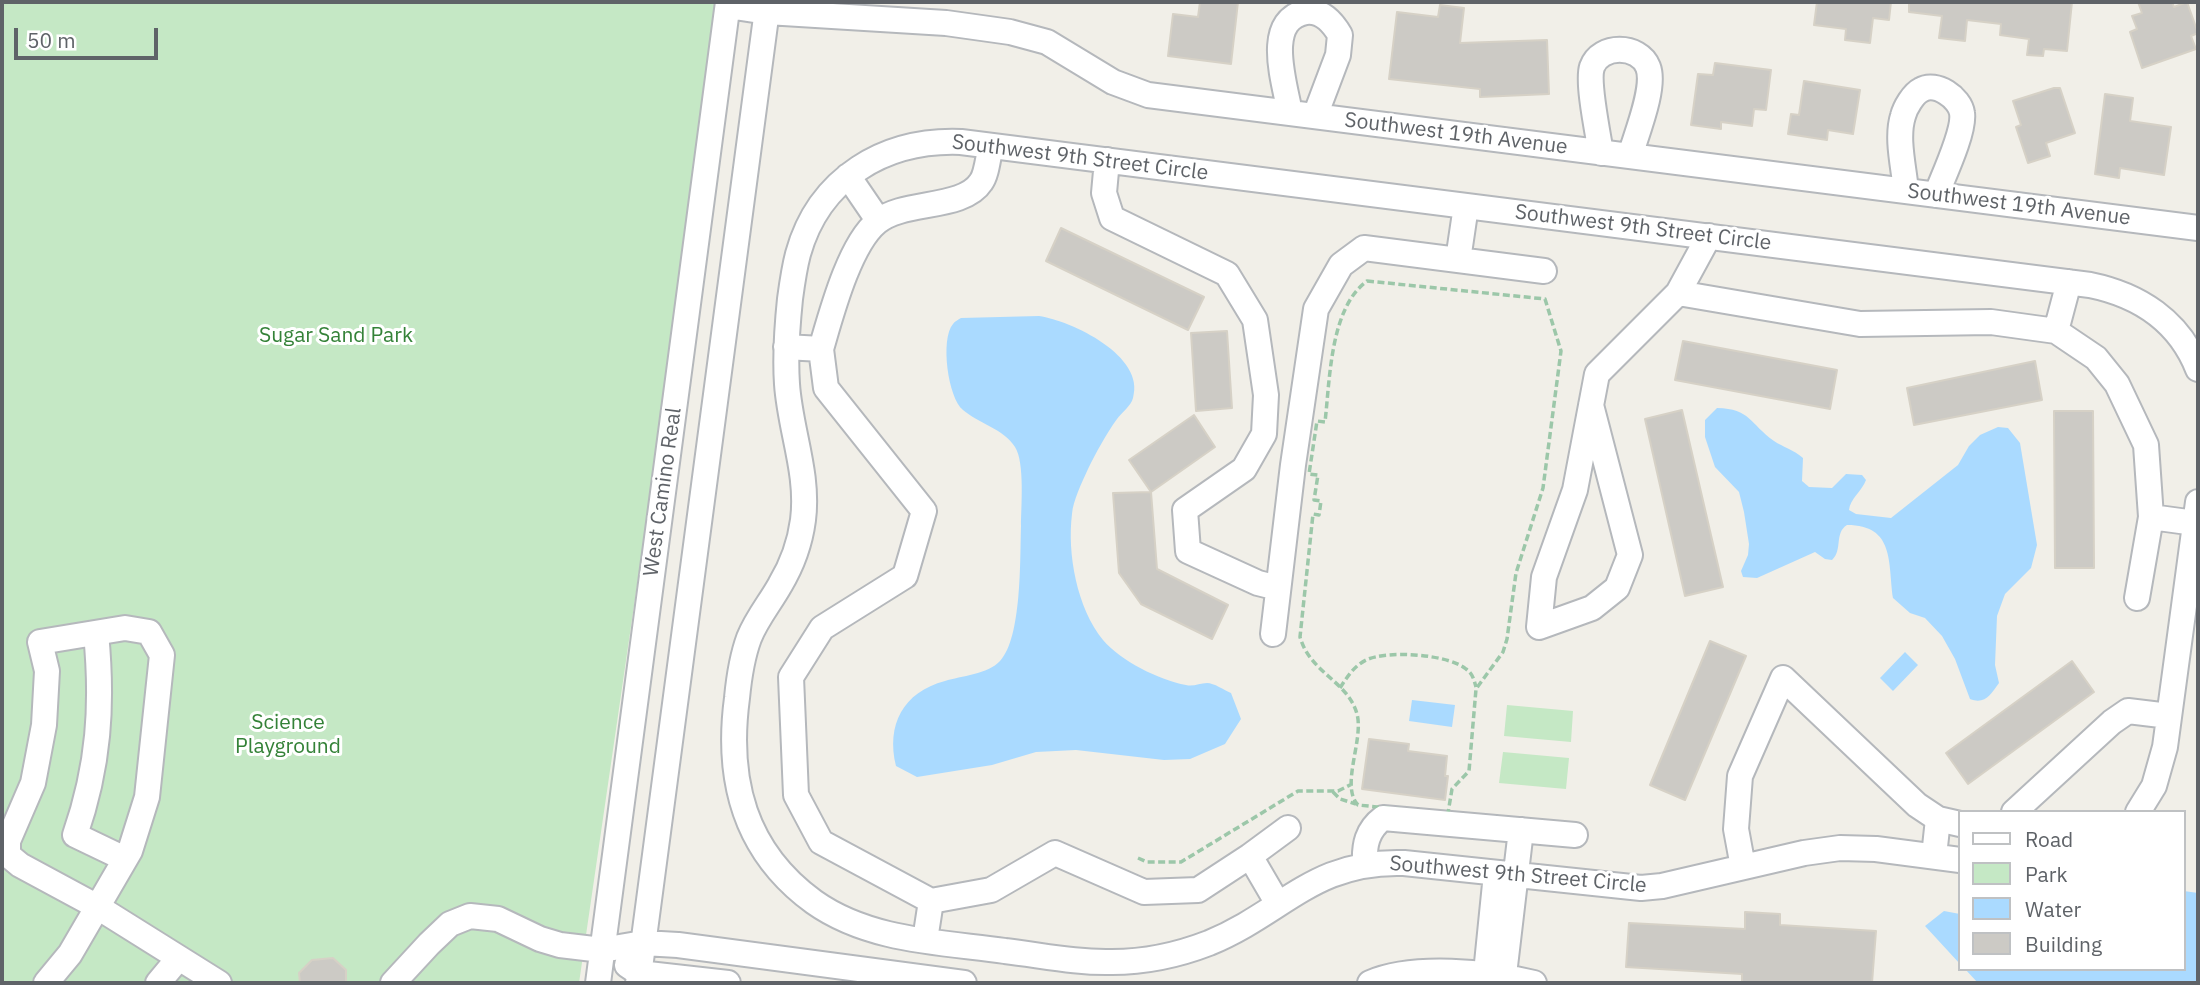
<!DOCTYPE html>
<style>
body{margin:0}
#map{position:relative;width:2200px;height:985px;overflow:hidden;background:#f1efe8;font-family:"IBM Plex Sans",sans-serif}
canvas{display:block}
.frame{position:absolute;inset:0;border:4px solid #5f6368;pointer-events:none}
.legend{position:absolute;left:1958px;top:810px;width:228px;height:161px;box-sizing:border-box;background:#fff;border:2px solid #bfc1c3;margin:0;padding:9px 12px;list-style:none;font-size:21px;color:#5f6368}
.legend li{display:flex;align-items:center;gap:14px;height:35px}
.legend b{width:35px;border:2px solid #bfc1c3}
.scale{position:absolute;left:14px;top:28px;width:144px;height:32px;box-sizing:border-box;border:4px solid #5f6368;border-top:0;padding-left:9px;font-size:21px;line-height:24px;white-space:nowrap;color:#5f6368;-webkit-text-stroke:5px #fff;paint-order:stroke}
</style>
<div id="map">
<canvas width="2200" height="985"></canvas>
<div class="frame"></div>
<ul class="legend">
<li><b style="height:9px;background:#fff"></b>Road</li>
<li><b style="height:19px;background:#c5e8c5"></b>Park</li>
<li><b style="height:19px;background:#aadaff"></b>Water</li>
<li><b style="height:19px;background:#cccac5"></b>Building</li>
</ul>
<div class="scale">50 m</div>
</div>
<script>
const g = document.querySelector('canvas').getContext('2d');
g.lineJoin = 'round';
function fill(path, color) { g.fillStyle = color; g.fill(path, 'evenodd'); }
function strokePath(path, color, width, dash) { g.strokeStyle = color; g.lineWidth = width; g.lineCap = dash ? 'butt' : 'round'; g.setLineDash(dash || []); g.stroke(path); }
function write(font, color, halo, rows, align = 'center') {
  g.font = font + ' "IBM Plex Sans",sans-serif'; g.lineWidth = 6; g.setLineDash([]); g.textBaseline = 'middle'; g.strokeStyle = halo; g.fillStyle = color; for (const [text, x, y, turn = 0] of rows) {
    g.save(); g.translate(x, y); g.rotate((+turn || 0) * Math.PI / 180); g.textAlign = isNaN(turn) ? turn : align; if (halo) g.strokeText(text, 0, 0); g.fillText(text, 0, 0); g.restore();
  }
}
fill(new Path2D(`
 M 2,2 L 722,2 L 579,983 L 2,983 Z
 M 1507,705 L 1573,711 L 1571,742 L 1504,736 Z
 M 1503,752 L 1569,758 L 1566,789 L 1499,783 Z`), '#c5e8c5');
fill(new Path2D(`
 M 1039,316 C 1072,321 1146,356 1133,398 C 1131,406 1122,412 1117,419 C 1106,434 1096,453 1088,469 C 1082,482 1073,501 1072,514 C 1067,554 1077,608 1103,640 C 1121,661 1159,680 1186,685 C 1193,687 1200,683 1207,683 C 1214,683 1224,690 1231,693 L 1241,719 L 1225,744 L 1190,759 L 1164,760 L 1076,750 L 1036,752 L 992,765 L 917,777 L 896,766 C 886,725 903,692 945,681 C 961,676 988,674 1000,661 C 1022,638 1020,558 1021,526 C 1021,508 1025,462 1015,447 C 1004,429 978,423 963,410 C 948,398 940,339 953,324 C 955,321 958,320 961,318 Z
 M 1717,408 C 1751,409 1749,423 1774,441 C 1783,447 1794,450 1803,458 L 1802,481 L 1809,487 L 1832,488 L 1846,474 L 1862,475 L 1866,480 C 1862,491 1850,499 1849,510 L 1856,514 L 1891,518 L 1958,465 L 1969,446 L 1980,435 L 1998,427 L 2008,428 L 2020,443 L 2037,545 L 2031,568 L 2005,594 L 1997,616 L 1995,665 L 1999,683 C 1991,694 1985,705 1970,699 L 1955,659 L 1942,636 L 1925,618 L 1910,613 L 1893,598 C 1888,563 1895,525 1847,525 C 1834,533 1843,550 1832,560 L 1825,559 L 1815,552 L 1757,578 L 1743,577 L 1741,571 L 1748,555 L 1749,544 L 1744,512 L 1739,492 L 1715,467 L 1705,437 L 1705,420 Z
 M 1905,652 L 1918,665 L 1893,691 L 1880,678 Z
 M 1412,700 L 1455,705 L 1452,727 L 1409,721 Z
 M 2184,891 L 2198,893 L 2198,983 L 1978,983 L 1965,969 L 2184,969 Z
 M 1944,911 L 1960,914 L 1960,964 L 1925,926 Z`), '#aadaff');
const building = new Path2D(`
 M 1200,2 L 1238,2 L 1231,64 L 1168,56 L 1173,14 L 1198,17 Z
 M 1817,2 L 1891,2 L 1889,20 L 1873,18 L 1870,43 L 1845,40 L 1846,29 L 1814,25 Z
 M 1909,2 L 2072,2 L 2067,51 L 2044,49 L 2043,56 L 2027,55 L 2029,39 L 2000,35 L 2001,24 L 1967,20 L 1965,41 L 1939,38 L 1942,16 L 1909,12 Z
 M 2138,2 L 2172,2 L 2174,7 L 2187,2 L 2198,33 L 2191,36 L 2196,49 L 2142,68 L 2130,32 L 2137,29 L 2132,16 L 2142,13 Z
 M 1440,5 L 1464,8 L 1460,43 L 1547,40 L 1549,94 L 1480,97 L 1480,89 L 1389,79 L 1397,12 L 1438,17 Z
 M 1715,63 L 1771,70 L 1766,110 L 1754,109 L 1752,126 L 1721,122 L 1721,129 L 1691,125 L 1698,74 L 1713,75 Z
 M 1804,81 L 1860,90 L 1853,134 L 1828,130 L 1827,140 L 1788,134 L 1791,114 L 1799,115 Z
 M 2054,88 L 2060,88 L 2075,133 L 2046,143 L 2050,156 L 2028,163 L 2016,127 L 2021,125 L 2013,101 Z
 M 2105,94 L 2133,98 L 2130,121 L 2171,127 L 2164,175 L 2120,168 L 2119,178 L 2095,174 Z
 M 1061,228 L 1204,297 L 1188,330 L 1046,261 Z
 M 1227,331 L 1232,408 L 1196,411 L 1191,333 Z
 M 1683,341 L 1837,370 L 1830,409 L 1675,380 Z
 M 2035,361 L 2042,400 L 1914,425 L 1907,388 Z
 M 1682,410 L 1723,587 L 1685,596 L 1645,419 Z
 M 2054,411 L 2093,411 L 2094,568 L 2055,568 Z
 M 1194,415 L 1215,447 L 1151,492 L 1129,460 Z
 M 1151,492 L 1157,569 L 1228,605 L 1212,639 L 1141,604 L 1119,573 L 1113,493 Z
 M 1710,641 L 1746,656 L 1685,800 L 1650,785 Z
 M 2072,661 L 2094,692 L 1968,784 L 1946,753 Z
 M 1369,739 L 1409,744 L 1408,751 L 1447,756 L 1445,776 L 1448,776 L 1445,800 L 1362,789 Z
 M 1745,912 L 1780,914 L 1780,925 L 1876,931 L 1872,983 L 1742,982 L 1742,974 L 1626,967 L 1629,923 L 1745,929 Z
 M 333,958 L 346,970 L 346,983 L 300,983 L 299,973 L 312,960 Z`);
fill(building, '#cccac5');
strokePath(building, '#d6d1c6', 2);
const minor = new Path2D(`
 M 728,6 L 767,12 L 946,23 L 1010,32 L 1047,42 L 1113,82 L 1148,95 L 2198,228
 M 1290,113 C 1285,84 1263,20 1306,12 C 1322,10 1333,23 1340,35 L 1338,55 L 1315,116
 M 1601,153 C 1598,134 1587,82 1592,67 C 1600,44 1639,44 1648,67 C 1656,87 1636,135 1630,156
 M 1107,160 L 1104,193 L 1112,218 L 1227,274 L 1255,320 L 1266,395 L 1264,434 L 1244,469 L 1185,510 L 1188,551 L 1258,583 L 1278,588
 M 848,176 L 878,220
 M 1906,191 C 1904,168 1896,138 1903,116 C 1905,108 1913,94 1921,90 C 1936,81 1960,98 1962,113 C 1965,131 1943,177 1936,195
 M 1466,206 L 1458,260 L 1544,271
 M 1709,236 L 1678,293 L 1860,324 L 1991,322 L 2056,331
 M 2069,282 L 2056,331 L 2096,358 L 2117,384 L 2146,445 L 2151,517
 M 786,347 L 821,349 L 826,388 L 924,511 L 905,576 L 822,628 L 791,677 L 796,795 L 821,842 L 931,901
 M 821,349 C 831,315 849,245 877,222 C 903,200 963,210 981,182 C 987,174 988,156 991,146
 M 1591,405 L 1630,555 L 1617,588 L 1592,608 L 1539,627 L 1544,577 L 1575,490 L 1597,374 L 1678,293
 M 2137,598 L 2151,517 L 2195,523
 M 96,633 C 103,705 99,766 75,835 L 125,859
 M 1273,634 L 1293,465 L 1316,309 L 1341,265 L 1364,248 L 1458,260
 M 2014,812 L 2112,722 L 2128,711 L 2169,716
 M 2138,812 L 2154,786 L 2165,747 L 2198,502
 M 1938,819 L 1960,824
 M 1960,860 L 1876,849 L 1840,848 L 1804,853 L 1662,886 L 1641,888 L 1404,863 C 1314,860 1284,912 1209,943 C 1178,955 1145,962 1112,962 C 1076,963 1040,955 1005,951 C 940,942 869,941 814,902 C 744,851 726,780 737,698 C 739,677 742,657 749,638 C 757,618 770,603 780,585 C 792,565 800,543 803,520 C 809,473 790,430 787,384 C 785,355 787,328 790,299 C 792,284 794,269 798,254 C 819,178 885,139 961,142 L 2090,285 C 2139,295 2179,321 2198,369
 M 1365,864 C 1364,845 1367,830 1383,818 L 1575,835
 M 1743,867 L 1736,829 L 1740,776 L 1783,678 L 1917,805 L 1938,819 L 1934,856
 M 1278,904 L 1250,856 L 1288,828
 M 925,940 L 931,901 L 991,890 L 1055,853 L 1144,892 L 1198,890 L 1250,856
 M 627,965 L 639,973 L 728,983
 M 46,983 L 70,954 L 130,851 L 147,797 L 162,655 L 149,632 L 125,628 L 40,642 L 47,671 L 44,725 L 33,783 L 8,841 L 8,855 L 20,865 L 96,906 L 219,983
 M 158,983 L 178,959
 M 393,983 L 429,944 L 450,924 L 470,916 L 498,919 L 540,939 L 560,945 L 602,950 L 643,943 L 678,945 L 964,983
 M 598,983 L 728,2
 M 638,983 L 768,2
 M 1370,983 C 1414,964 1488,972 1534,983
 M 1485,983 L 1496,874
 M 1503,983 L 1521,830`);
strokePath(minor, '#b5b8bc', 28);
strokePath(new Path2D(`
 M 1367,281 L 1545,299 L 1561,351 L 1543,488 L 1516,573 L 1507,639 L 1503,652 L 1476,689 L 1469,771 L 1452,789 L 1448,813 L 1445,814 L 1358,805 C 1340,786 1364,740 1357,714 C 1348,681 1310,673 1300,637 L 1313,514 L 1319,515 L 1321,501 L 1314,500 L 1318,475 L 1309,474 L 1317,421 L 1325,422 C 1330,379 1330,308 1367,281 Z
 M 1340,688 C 1347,677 1354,666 1366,660 C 1387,650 1448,654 1466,669 C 1473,674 1474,680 1476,687
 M 1333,792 L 1340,799 L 1356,804
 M 1138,858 L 1147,862 L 1181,862 L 1298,791 L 1338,791 L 1352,784`), '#9cc7a9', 3.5, [7, 3.5]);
strokePath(minor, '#fff', 24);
write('21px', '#5f6368', '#fff', [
 ["Southwest 19th Avenue",1456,134,7],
 ["Southwest 9th Street Circle",1080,158,7],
 ["Southwest 19th Avenue",2019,205,7],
 ["Southwest 9th Street Circle",1643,228,7],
 ["West Camino Real",663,492,-82],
 ["Southwest 9th Street Circle",1518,875,5]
]);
write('21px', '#348238', '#fff', [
 ["Sugar Sand Park",336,336],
 ["Science",288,723],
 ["Playground",288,747]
]);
</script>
